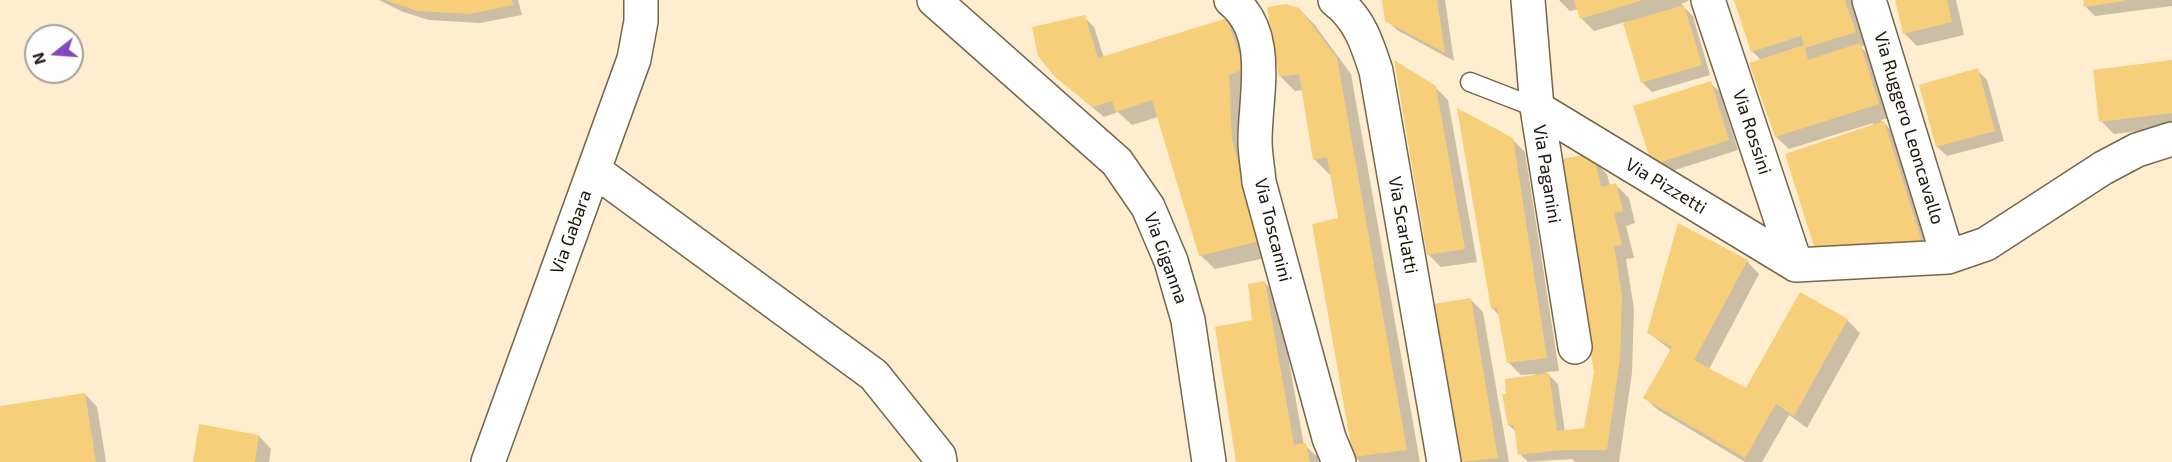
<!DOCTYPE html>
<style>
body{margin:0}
#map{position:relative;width:2172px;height:462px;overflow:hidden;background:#feeecf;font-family:"Exo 2",sans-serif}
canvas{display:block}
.north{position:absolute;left:24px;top:24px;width:60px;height:60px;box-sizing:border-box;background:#fdfdfd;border:2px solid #a2a09b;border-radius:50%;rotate:253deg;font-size:16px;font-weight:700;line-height:24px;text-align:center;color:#1a1409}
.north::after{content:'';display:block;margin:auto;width:21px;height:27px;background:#8347bd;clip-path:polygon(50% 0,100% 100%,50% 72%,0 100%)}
</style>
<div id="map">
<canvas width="2172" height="462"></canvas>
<div class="north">N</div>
</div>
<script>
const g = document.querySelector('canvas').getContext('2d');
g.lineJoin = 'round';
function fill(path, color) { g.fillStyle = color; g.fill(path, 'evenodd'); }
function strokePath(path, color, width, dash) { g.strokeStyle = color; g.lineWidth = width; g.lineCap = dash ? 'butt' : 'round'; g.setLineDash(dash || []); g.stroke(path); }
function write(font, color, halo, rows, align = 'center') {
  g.font = font + ' "Exo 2",sans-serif'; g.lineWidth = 4.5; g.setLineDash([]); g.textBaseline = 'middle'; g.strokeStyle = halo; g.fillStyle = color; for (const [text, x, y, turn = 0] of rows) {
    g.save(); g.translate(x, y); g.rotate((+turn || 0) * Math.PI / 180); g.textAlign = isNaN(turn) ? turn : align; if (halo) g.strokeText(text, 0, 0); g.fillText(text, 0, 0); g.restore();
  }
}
fill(new Path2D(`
 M 379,0 L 518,0 L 522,15 L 480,23 L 429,20 L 403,12 Z
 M 1383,0 L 1445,0 L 1454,61 L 1397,30 L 1387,20 Z
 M 1559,0 L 1690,0 L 1681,4 L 1693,16 L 1710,75 L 1652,92 L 1642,82 L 1625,22 L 1594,31 L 1581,18 L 1578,9 L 1570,11 Z
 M 1736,0 L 1853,0 L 1867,44 L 1861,47 L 1872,58 L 1891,117 L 1881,120 L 1896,135 L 1936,260 L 1830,262 L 1873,123 L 1789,149 L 1776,137 L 1762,61 L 1752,51 Z
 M 1896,0 L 1956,0 L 1964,35 L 1917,46 L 1905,34 Z
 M 2084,0 L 2172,0 L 2172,6 L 2095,16 L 2085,6 Z
 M 1299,9 L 1314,24 L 1351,74 L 1420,462 L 1360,462 L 1354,456 L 1340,220 L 1332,173 L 1329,174 L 1314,159 L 1303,90 L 1295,91 L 1280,76 Z
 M 1084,17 L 1094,27 L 1104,58 L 1226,20 L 1241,34 L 1274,256 L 1215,269 L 1200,255 L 1158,117 L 1132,125 L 1118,112 L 1104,117 L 1068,87 Z
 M 2172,61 L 2172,127 L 2114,134 L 2101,121 Z
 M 1977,70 L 1987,80 L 2004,141 L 1947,156 L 1937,147 L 1920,86 Z
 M 1710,83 L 1720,92 L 1738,150 L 1663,174 L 1653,164 Z
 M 1435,87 L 1448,100 L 1477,262 L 1441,267 L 1428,254 Z
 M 1512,139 L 1525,152 L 1559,371 L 1546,372 L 1558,384 L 1565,432 L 1585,429 L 1596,372 L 1594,161 L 1607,174 L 1610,186 L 1616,185 L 1629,198 L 1635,223 L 1626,226 L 1634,258 L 1626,259 L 1634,309 L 1632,373 L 1619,462 L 1575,462 L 1572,459 L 1528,462 L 1520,454 L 1516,432 L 1509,425 L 1536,376 L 1535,374 L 1521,375 L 1508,362 L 1500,316 L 1493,309 Z
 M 1747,261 L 1759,274 L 1709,369 L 1747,390 L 1847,320 L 1860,333 L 1807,428 L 1789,415 L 1762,462 L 1745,462 L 1658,410 L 1645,398 L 1672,351 L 1649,333 Z
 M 1264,282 L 1277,295 L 1304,445 L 1318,457 L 1319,462 L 1237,462 L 1254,321 Z
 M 1471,300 L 1483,312 L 1509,462 L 1461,462 L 1436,305 Z
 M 85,394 L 97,407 L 106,462 L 0,462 L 0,408 Z
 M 259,436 L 271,449 L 269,462 L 194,462 Z`), '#0003');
fill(new Path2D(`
 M 385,0 L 512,0 L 514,5 L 469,14 L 418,11 Z
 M 1382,0 L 1437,0 L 1445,53 L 1385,21 Z
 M 1574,0 L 1640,0 L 1640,1 L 1580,19 Z
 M 1734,0 L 1845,0 L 1856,32 L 1805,48 L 1808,60 L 1860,43 L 1879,104 L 1775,137 L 1749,63 L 1804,45 L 1801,36 L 1751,52 Z
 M 1895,0 L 1947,0 L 1952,22 L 1903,34 Z
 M 2083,0 L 2125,0 L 2125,1 L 2084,7 Z
 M 1286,4 L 1299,8 L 1337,58 L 1407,450 L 1353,457 L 1312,224 L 1338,218 L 1327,157 L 1313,160 L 1299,74 L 1279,77 L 1267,7 Z
 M 1684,5 L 1702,65 L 1641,83 L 1623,23 Z
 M 1085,15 L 1098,58 L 1227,18 L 1244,69 L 1229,75 L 1232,139 L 1260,241 L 1199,256 L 1152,100 L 1116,112 L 1112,101 L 1093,107 L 1056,78 L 1038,56 L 1032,27 Z
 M 1394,60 L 1436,86 L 1465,249 L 1427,255 Z
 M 2172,60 L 2172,113 L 2099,122 L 2093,70 Z
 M 1978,68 L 1995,131 L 1936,147 L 1919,85 Z
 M 1711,81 L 1729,140 L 1652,165 L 1633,106 Z
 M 1457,108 L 1513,138 L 1547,358 L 1507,363 L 1497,308 L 1491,309 Z
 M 1884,121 L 1924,248 L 1815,250 L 1785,154 Z
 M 1587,154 L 1595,160 L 1601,187 L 1616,183 L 1623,211 L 1614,213 L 1622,245 L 1614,246 L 1622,295 L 1620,359 L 1607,450 L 1561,450 L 1518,455 L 1514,425 L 1508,426 L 1502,394 L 1506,394 L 1505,379 L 1549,373 L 1557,431 L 1584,428 L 1594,372 L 1557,160 Z
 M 1678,223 L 1748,260 L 1694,360 L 1746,388 L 1800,292 L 1848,319 L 1794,416 L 1776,404 L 1745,458 L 1643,398 L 1672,347 L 1647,333 Z
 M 1265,281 L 1294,445 L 1306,443 L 1310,462 L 1236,462 L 1215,327 L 1252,320 L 1248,284 Z
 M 1471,298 L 1498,458 L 1459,462 L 1434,304 Z
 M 85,393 L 96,462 L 0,462 L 0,406 Z
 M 199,424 L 259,435 L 255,462 L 193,462 Z`), '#f7ce79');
const lane = new Path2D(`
 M 1470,82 L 1537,108`);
const street = new Path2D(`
 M 934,0 L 1117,162 L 1148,207 L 1171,261 L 1188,320 L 1209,462
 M 1231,0 C 1273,33 1255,95 1255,141 C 1255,154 1258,169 1259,182 L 1329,438 L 1339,462
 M 1335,0 C 1359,18 1367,43 1376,71 L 1444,462
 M 1528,0 L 1537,108 L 1575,347
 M 1708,0 L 1796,265
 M 1869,0 L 1948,257
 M 1537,108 L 1796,265
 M 594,170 L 874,375 L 939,456 L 940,462
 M 1796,265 L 1948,257 L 1986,244 L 2103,168 L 2137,150 L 2172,139
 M 488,462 L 634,59 L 641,21 L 641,0`);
strokePath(lane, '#75674b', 21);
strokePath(street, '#75674b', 36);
strokePath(lane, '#fff', 18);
strokePath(street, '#fff', 33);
write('18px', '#1a1409', '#fdfdfd', [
 ["Via Ruggero Leoncavallo",1909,128,73],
 ["Via Rossini",1752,132,72],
 ["Via Paganini",1547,174,81],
 ["Via Pizzetti",1666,186,31],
 ["Via Scarlatti",1403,225,80],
 ["Via Toscanini",1273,230,76],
 ["Via Gabara",571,232,-70],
 ["Via Giganna",1166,258,70]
]);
</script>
